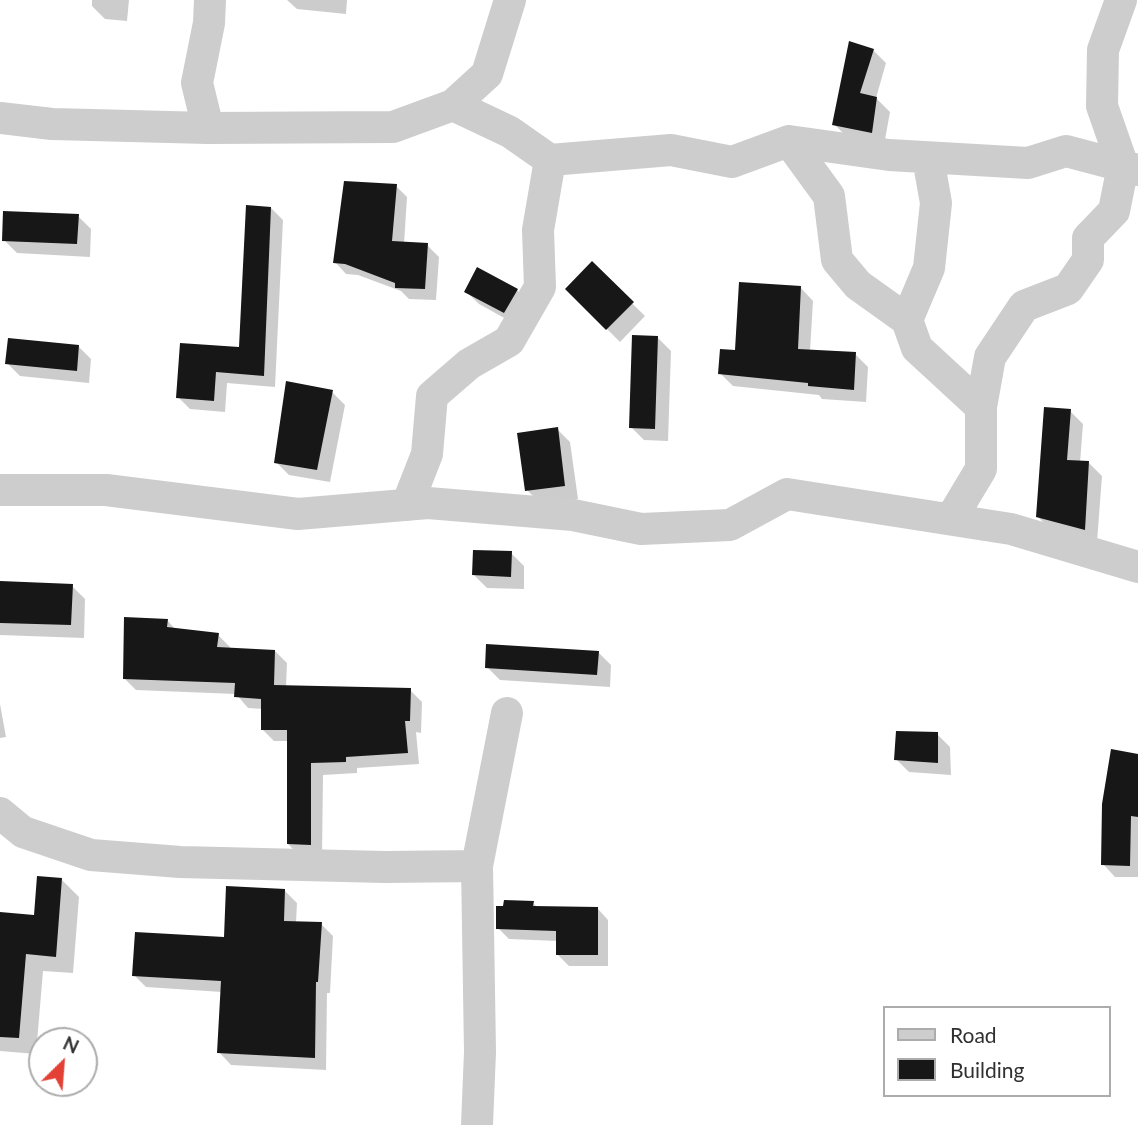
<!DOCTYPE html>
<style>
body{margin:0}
#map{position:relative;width:1138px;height:1125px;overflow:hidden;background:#fff;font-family:Lato,sans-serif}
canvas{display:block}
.legend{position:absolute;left:883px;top:1006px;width:228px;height:91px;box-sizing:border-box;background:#fff;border:2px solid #acacac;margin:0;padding:9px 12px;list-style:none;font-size:21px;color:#303030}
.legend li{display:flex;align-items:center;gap:14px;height:35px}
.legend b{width:35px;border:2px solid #acacac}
.north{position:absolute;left:28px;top:1027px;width:70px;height:70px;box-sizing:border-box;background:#fff;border:2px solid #acacac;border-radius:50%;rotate:25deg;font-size:19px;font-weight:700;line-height:28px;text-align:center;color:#303030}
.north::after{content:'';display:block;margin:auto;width:24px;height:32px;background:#e44136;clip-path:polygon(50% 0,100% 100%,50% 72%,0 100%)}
</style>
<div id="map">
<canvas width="1138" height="1125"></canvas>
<ul class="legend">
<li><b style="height:9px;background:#cdcdcd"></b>Road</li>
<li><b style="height:19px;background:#171717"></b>Building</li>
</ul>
<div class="north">N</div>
</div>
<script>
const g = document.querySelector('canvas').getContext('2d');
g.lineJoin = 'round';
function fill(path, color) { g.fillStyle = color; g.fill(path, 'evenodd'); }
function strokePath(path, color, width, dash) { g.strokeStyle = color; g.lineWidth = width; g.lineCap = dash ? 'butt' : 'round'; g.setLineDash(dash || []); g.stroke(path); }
fill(new Path2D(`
 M 92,0 L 129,0 L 127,21 L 105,19 L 92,6 Z
 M 287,0 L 347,0 L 346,14 L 297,9 Z
 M 873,50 L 886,63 L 876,98 L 890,112 L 884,145 L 847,137 L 834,124 Z
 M 396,186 L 407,197 L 404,244 L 427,245 L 439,257 L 436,300 L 409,299 L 401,291 L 358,275 L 346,274 L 335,262 Z
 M 271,208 L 283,220 L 275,387 L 227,383 L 225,412 L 190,409 L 178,397 L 241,349 Z
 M 78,216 L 91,229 L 90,257 L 17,253 L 4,240 Z
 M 592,264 L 645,316 L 620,342 L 567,289 Z
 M 800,287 L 813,301 L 810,351 L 855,354 L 868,367 L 866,402 L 822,399 L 819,395 L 733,386 L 720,373 L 736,352 Z
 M 517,290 L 530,303 L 517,325 L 479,304 L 466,291 Z
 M 658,338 L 671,351 L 668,441 L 644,440 L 631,427 Z
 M 78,346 L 91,359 L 89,383 L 20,376 L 7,363 Z
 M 332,392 L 345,405 L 330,482 L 289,475 L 276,462 Z
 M 1070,411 L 1083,424 L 1080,463 L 1089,463 L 1102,476 L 1097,542 L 1051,530 L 1038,517 Z
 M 557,429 L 570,442 L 578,499 L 540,503 L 527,490 Z
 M 511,553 L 524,566 L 524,589 L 487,588 L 474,575 Z
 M 0,583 L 72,586 L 85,599 L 84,638 L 0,635 Z
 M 167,620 L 176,630 L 218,635 L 230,647 L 230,649 L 275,651 L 287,663 L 286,687 L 410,690 L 422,702 L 421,733 L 416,732 L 419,764 L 357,768 L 357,773 L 323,775 L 322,856 L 300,856 L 288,844 L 289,741 L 274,741 L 262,729 L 263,709 L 248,708 L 236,694 L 136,690 L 124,678 Z
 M 598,652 L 611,665 L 610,687 L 500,680 L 487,667 Z
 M 0,704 L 6,737 L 0,738 Z
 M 937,734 L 950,747 L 951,775 L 909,772 L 896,759 Z
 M 1138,756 L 1138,877 L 1115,877 L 1103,864 Z
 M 62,880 L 79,897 L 73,973 L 43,971 L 36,1054 L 0,1051 L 0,914 L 36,917 Z
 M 284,890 L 297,903 L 296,923 L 321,924 L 333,936 L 330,993 L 327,993 L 326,1070 L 231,1065 L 219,1052 L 222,992 L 146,987 L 134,975 L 226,939 Z
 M 533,903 L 538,908 L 598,909 L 608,920 L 608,966 L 569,966 L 558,955 L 558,941 L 509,939 L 498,928 Z`), '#0003');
fill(new Path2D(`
 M 849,41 L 874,49 L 860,93 L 877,97 L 872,133 L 832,125 Z
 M 344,181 L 397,184 L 392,241 L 428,243 L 425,289 L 395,288 L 395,283 L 345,264 L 333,263 Z
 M 246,205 L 271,207 L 264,376 L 216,372 L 214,401 L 176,398 L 180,343 L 239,347 Z
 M 3,211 L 79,214 L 77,244 L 2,241 Z
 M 592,261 L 634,302 L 606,330 L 565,289 Z
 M 477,267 L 518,289 L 504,313 L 464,292 Z
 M 739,282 L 801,286 L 798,349 L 856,352 L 854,390 L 808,386 L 808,383 L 718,374 L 720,349 L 735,350 Z
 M 632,335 L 658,336 L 655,429 L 629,428 Z
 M 8,338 L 79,345 L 77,371 L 5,364 Z
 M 286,381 L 333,390 L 317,470 L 274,463 Z
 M 1044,407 L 1071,409 L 1067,460 L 1089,461 L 1085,530 L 1036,517 Z
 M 558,427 L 565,486 L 525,491 L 517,433 Z
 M 473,550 L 512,551 L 511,577 L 472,575 Z
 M 0,581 L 73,584 L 71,625 L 0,623 Z
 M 124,617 L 168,619 L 167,627 L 219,633 L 217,647 L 275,650 L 274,685 L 411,688 L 410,721 L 405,721 L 408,753 L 346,757 L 346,762 L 311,763 L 311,845 L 287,844 L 287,730 L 261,730 L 261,699 L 234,697 L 235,683 L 123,679 Z
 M 486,644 L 599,651 L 597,675 L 485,668 Z
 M 896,731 L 938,732 L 938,763 L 894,760 Z
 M 1111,749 L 1138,754 L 1138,817 L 1131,816 L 1130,866 L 1101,865 L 1102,804 Z
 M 37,876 L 62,878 L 56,957 L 26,954 L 19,1038 L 0,1037 L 0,912 L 34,915 Z
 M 226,886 L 285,889 L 284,921 L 322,922 L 318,982 L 316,982 L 315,1058 L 217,1053 L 221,981 L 132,976 L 135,932 L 224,937 Z
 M 504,900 L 534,901 L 533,906 L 598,907 L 598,955 L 556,955 L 556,931 L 496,929 L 496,906 L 503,906 Z`), '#171717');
strokePath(new Path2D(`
 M 453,105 L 487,74 L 510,0
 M 0,118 L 52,124 L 208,128 L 393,127 L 453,105 L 510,132 L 550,160 L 671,150 L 732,162 L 789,141 L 889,155 L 1028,163 L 1066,151 L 1138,170
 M 208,128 L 197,83 L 209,23 L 210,0
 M 789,141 L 829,196 L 837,260 L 858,285 L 907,320 L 917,348 L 981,407 L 981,469 L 951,519
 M 907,320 L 929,268 L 936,203 L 928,158
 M 981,407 L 990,357 L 1024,306 L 1068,289 L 1088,260 L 1088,238 L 1114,211 L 1123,166 L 1102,106 L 1103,50 L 1121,0
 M 0,490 L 106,490 L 298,514 L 428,503 L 573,515 L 641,529 L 730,525 L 787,494 L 1011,529 L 1138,567
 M 407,505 L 427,454 L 432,396 L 469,364 L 509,341 L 540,287 L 538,230 L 550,160
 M 0,813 L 23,832 L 91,855 L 180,862 L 385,867 L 477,866
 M 477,1125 L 480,1052 L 477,866 L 507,713`), '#cdcdcd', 32);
</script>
